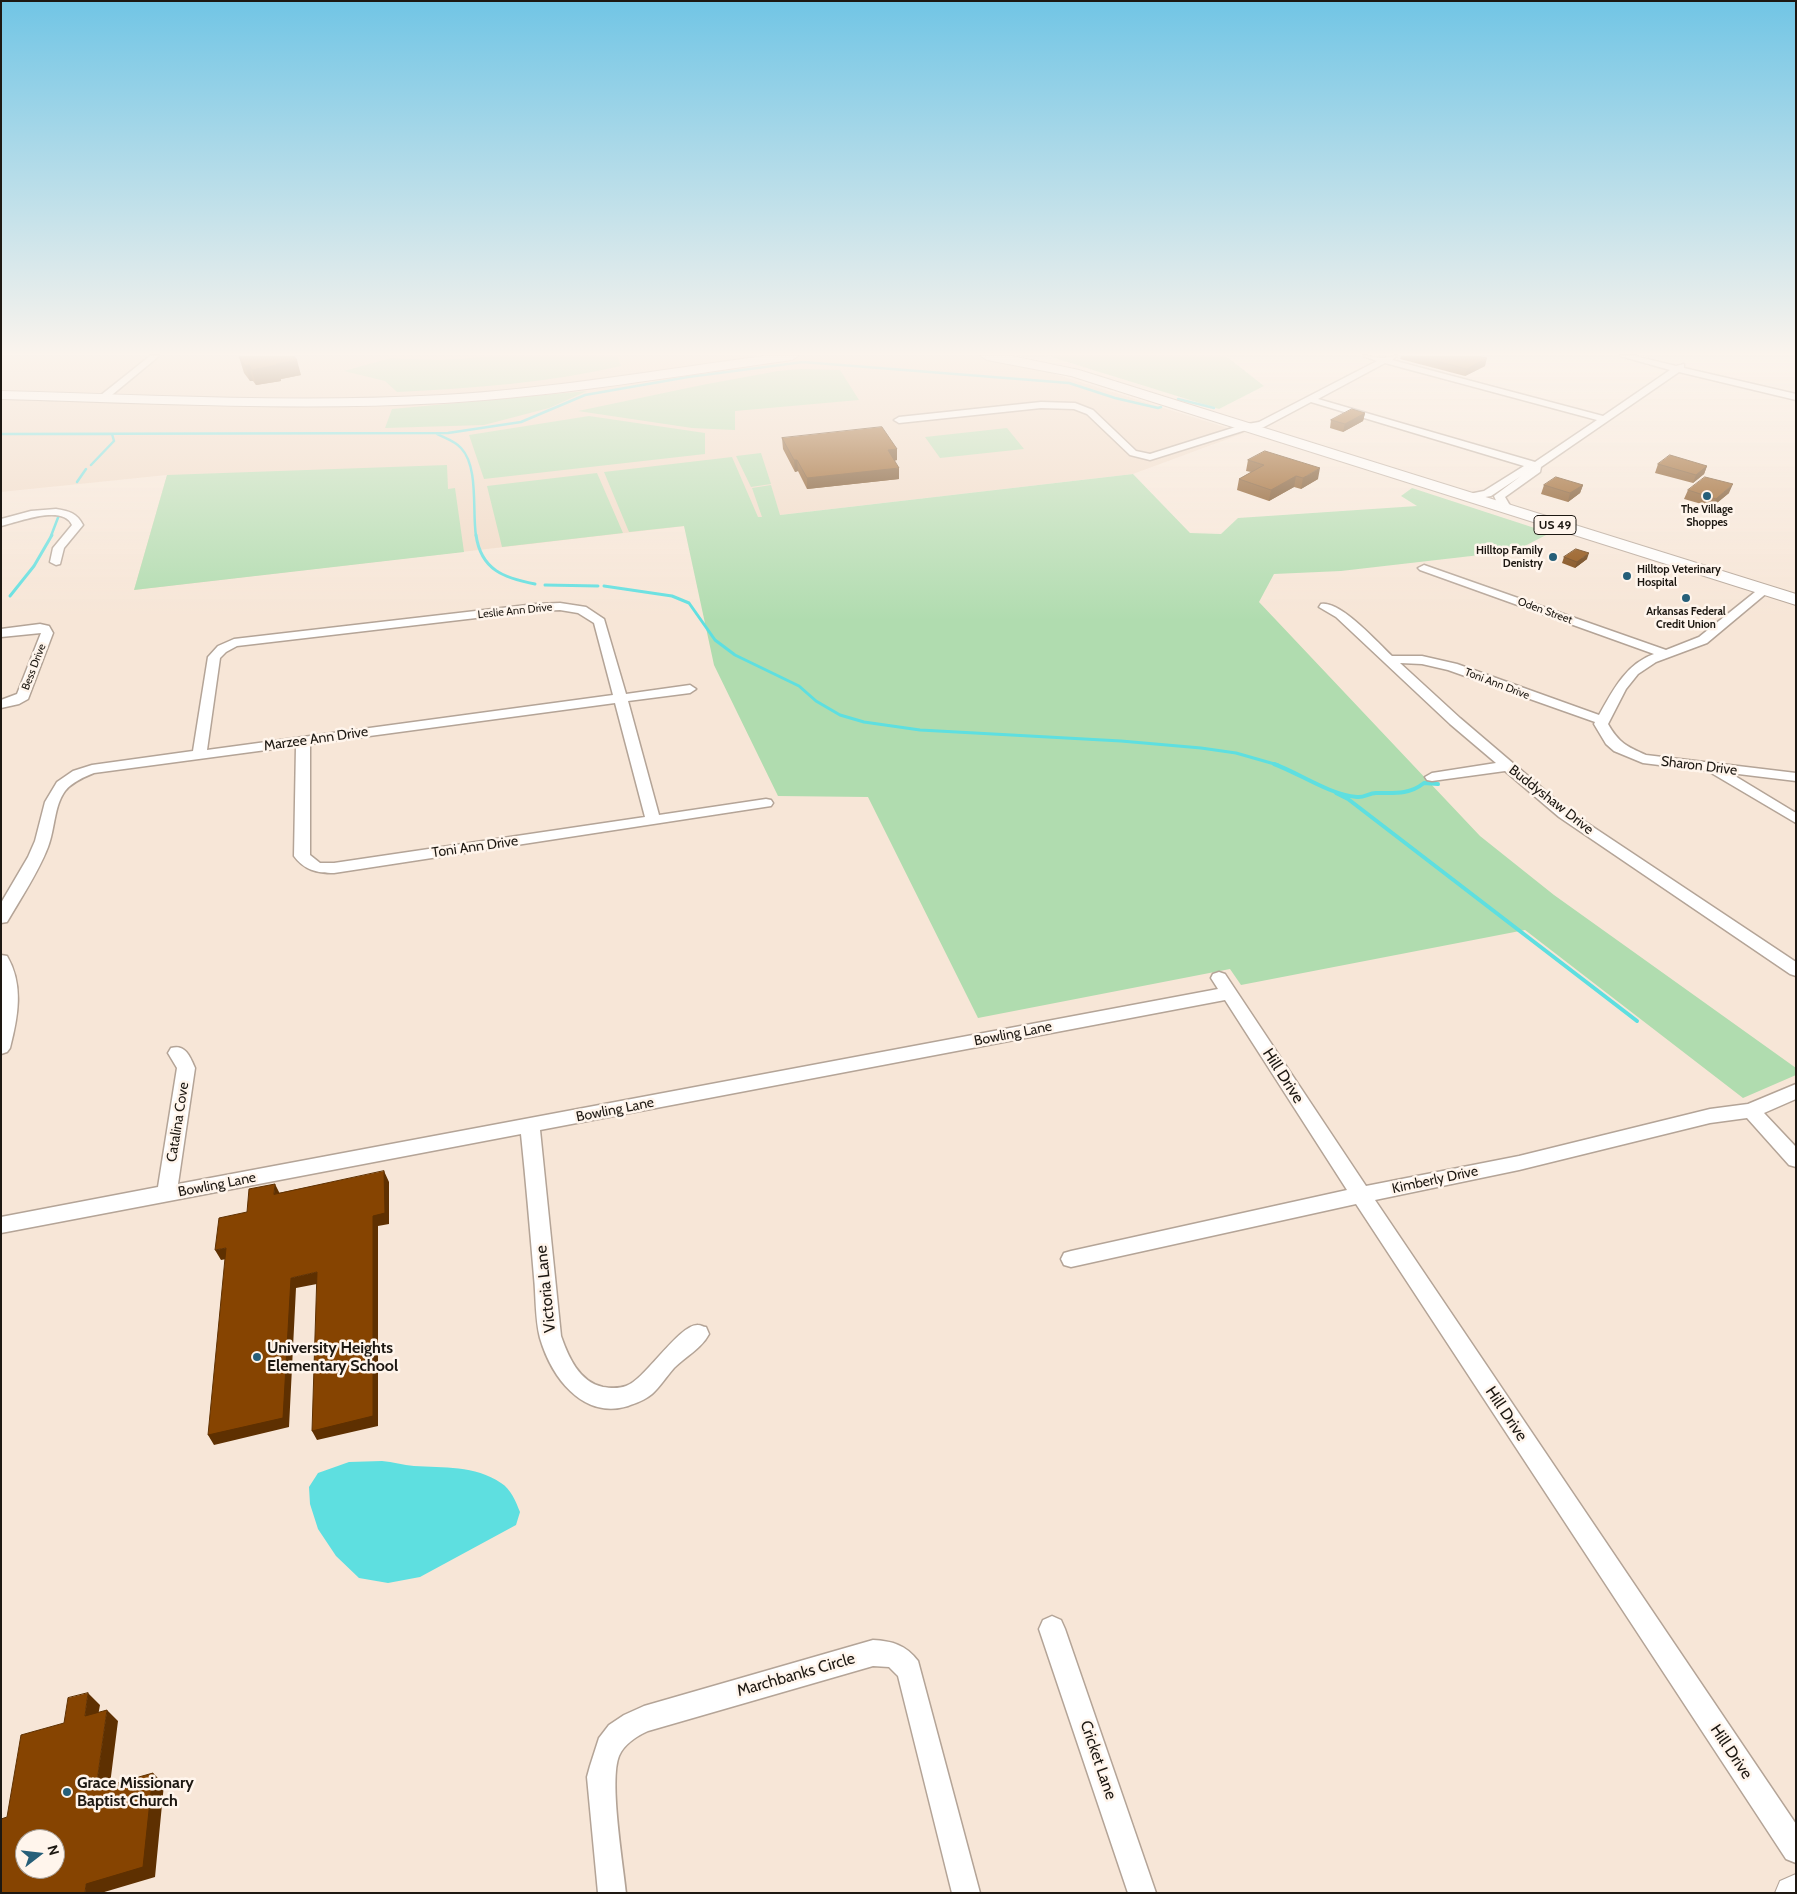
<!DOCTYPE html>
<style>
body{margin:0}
#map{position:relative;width:1797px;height:1894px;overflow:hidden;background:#f7e6d7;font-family:Cabin,sans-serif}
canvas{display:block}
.frame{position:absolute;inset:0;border:2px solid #1d1812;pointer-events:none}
.north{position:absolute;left:15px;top:1829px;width:50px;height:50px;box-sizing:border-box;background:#fff5ec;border:1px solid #a59d95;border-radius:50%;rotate:74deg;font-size:14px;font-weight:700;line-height:20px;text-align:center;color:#1d1812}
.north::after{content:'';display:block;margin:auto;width:18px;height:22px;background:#265f79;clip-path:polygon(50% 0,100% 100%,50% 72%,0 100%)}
</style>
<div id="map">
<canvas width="1797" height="1894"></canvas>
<div class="frame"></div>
<div class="north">N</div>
</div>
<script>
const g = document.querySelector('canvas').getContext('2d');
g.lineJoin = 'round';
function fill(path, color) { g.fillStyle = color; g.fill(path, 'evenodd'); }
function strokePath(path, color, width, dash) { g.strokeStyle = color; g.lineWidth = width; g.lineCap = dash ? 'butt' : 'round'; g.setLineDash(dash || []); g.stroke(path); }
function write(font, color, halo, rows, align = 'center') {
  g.font = font + ' Cabin,sans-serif'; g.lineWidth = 5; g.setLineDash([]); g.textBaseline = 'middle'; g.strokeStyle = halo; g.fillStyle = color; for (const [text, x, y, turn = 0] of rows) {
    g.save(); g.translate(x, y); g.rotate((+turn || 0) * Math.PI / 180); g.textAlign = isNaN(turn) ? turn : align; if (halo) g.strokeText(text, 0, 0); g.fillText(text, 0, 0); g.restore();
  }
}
fill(new Path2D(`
 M 1,356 L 997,356 L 1244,433 L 1133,474 L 134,590 L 167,475 L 1,492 Z`), '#f0d9c5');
fill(new Path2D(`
 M 499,356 L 617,356 L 621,366 C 547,383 473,388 397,392 L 385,381 L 344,371 L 391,358 L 440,360 Z
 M 1048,356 L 1226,356 L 1264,386 L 1219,409 Z
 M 801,369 L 840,370 L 859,400 L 735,411 L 735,430 L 692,428 L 578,411 L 702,385 L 778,371 Z
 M 587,391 L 549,408 L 484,425 L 385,428 L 392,409 Z
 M 589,416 L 705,433 L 705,454 L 484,479 L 469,435 Z
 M 1007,428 L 1024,449 L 940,458 L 925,437 Z
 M 761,453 L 771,484 L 751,487 L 736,456 Z
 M 732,457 L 758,517 L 762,517 L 752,488 L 771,485 L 780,515 L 1133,474 L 1190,533 L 1221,534 L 1238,518 L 1417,506 L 1401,496 L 1412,488 L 1550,533 L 1515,551 L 1341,571 L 1274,574 L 1259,602 L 1480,836 L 1554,895 L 1796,1068 L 1796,1075 L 1743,1098 L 1525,930 L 1241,985 L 1230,969 L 978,1018 L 868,797 L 778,796 L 714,665 L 684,526 L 629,532 L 604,472 Z
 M 447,465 L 448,489 L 455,488 L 464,552 L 134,590 L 167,475 Z
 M 597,473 L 623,533 L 502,547 L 487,486 Z`), '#b0dcaf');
fill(new Path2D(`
 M 382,1461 C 393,1462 403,1465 414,1466 C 443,1468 475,1465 501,1483 C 511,1489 516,1502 520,1512 L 516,1525 L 420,1577 L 388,1583 L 359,1578 L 336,1556 L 318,1529 L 310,1504 L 309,1487 L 318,1473 L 349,1462 Z`), '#5edfe0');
strokePath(new Path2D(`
 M 1178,399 L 1214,408
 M 1,434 L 448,433 L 521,422 L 585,395 L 688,377 L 803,362 L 1069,383 L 1115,398 L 1158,408 L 1161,407
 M 437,434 C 445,438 455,441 461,448 C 479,467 472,511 476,536
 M 91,465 L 114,441 L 112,434
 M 77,482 L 86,469
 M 51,536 L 59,515`), '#5edfe0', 2.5);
strokePath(new Path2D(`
 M 476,535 C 481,570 504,578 535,584
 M 545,585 L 598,586
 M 604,586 L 672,596 L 689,603 L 715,640 L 735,655 L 799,686 L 816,701 L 840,715 L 864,722 L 920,730 L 1121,741 L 1201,748 L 1236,753 L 1278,765
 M 10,596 L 34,566 L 52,535`), '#5edfe0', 3);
strokePath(new Path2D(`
 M 1274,764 C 1301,774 1328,794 1357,797 C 1364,798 1369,793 1376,793 C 1394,793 1409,795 1424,783 L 1438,784
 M 1336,793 L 1348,799 L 1637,1021`), '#5edfe0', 4);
const minor = new Path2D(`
 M 150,356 L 159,356 L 107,399 L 101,399 L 101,395 Z
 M 1363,356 L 1383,358 L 1397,356 L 1392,360 L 1603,416 L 1670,370 L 1620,356 L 1635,356 L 1676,366 L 1684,364 L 1684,368 L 1796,394 L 1796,400 L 1679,372 L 1541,467 L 1540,472 L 1505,497 L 1512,509 L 1507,512 L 1499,507 L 1494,496 L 1521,476 L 1491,496 L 1468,500 L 1463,497 L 1464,495 L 1484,491 L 1524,466 L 1311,402 L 1264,427 L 1246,430 L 1150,460 L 1130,455 L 1087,414 L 1074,409 L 1041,408 L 899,423 L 894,420 L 899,417 L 1041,402 L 1075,403 L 1093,410 L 1136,451 L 1150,454 L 1242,425 L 1259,422 L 1377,361 ZM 1385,363 L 1597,420 L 1535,462 L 1318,399 Z
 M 56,509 C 69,511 77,513 83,525 L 64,548 L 60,564 L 56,565 L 50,562 L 53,548 L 72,525 C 63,504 18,522 1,526 L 1,519 L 5,518 L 31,511 Z
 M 1424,565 L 1666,650 L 1699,637 L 1760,588 L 1768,588 L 1770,590 L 1768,592 L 1707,643 L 1656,662 L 1638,674 L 1626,689 L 1608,724 C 1619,743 1626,746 1646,755 L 1796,773 L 1796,781 L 1730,773 L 1796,813 L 1796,823 L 1708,771 L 1643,763 L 1614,751 L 1606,744 L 1594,724 L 1595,722 L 1448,670 L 1422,664 L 1400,663 L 1460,718 L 1569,811 L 1796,962 L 1796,976 L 1790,974 L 1559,817 L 1505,771 L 1432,781 L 1427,780 L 1425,777 L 1432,773 L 1496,763 L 1450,724 L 1336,617 L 1319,607 L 1321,604 C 1340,600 1378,643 1392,656 L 1422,656 L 1457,664 L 1599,715 C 1613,690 1626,664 1654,654 L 1420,570 L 1418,568 Z
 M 560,603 L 586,607 L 604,619 L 626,694 L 690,685 L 696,689 L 690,693 L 628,701 L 659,815 L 766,799 L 771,800 L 773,803 L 771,806 L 334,873 C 317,873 304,870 294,856 L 296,746 L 94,773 C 84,777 72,782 65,791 C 54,806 55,829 48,847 C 38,873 21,898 7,922 L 1,923 L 1,903 L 28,857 L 35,841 L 45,802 L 57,782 L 73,771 L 92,765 L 193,751 L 208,657 L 218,646 L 234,639 L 536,604 ZM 560,610 L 578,613 L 594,623 L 613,695 L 207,750 L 220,658 L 226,652 L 237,646 L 536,611 ZM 615,703 L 645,817 L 334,863 L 320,863 L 310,855 L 310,744 Z
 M 40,624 L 49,626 L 53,633 L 28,699 L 19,704 L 1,708 L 1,700 L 17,694 L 41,633 L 1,637 L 1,629 Z
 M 1,955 L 7,956 C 24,985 18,1017 10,1048 L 7,1052 L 1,1054 Z
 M 1219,972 L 1225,974 L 1366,1186 L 1519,1156 L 1710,1109 L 1748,1104 L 1796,1084 L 1796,1099 L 1764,1113 L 1796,1147 L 1796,1167 L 1789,1165 L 1747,1118 L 1710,1123 L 1519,1170 L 1375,1200 L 1796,1824 L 1796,1863 L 1786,1859 L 1356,1204 L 1071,1267 L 1064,1265 L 1061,1259 L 1064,1253 L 1071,1251 L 1347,1190 L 1225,1000 L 540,1130 L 561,1336 C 568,1356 579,1382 603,1387 C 610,1388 618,1389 626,1386 C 645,1380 679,1324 698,1325 C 701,1325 703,1327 706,1327 L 709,1334 C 702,1348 685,1357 674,1368 C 666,1377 660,1387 652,1394 C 645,1400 636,1403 628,1406 C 582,1420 551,1376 540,1338 C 535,1319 536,1296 534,1277 C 530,1229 526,1182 521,1134 L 1,1233 L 1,1217 L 158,1187 L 177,1068 L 168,1053 L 171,1048 C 185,1044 190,1056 195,1068 L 178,1184 L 1218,989 L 1211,978 L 1213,974 Z
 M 1052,1616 L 1061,1620 L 1065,1629 L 1156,1893 L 1128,1893 L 1039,1629 L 1043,1620 Z
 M 873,1640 C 892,1641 906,1645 918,1661 L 980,1893 L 952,1893 L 898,1676 L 889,1667 L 873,1666 L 648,1731 C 637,1736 624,1744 619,1756 C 609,1780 623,1863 626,1893 L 598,1893 L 587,1777 L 590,1766 L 599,1738 L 609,1725 L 624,1715 L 644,1706 Z`);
const major = new Path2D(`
 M 1796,1874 L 1796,1893 L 1775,1893 L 1780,1881 Z`);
const highway = new Path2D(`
 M 764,356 L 798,356 L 792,360 C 676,376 561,396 444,403 C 296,411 149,403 1,399 L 1,391 C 149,395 296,403 443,395 C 551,389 657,370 764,356 Z
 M 981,356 L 1012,356 L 1079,370 L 1796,594 L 1796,605 L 1071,376 L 987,360 Z`);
strokePath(minor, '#b4a497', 3);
strokePath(major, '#b4a497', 2);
strokePath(highway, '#b4a497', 2);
fill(minor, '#fff');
fill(major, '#fff');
fill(highway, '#fff');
fill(new Path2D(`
 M 1401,356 L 1478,356 L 1485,366 L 1465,376 L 1400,359 Z
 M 239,357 L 301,375 L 281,379 L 281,381 L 256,385 L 253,381 L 250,381 L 244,373 Z
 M 1365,413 L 1363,421 L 1343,432 L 1330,428 L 1331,420 Z
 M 782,438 L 897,449 L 897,460 L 894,461 L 899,479 L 807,489 L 798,471 L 795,472 L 783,449 Z
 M 1248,460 L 1318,479 L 1301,489 L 1294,487 L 1269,501 L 1237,490 L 1239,479 L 1251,472 L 1246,471 Z
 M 1658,464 L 1707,466 L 1704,474 L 1693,483 L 1655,473 Z
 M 1544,485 L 1583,485 L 1580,493 L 1568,502 L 1541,494 Z
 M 1688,490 L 1729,493 L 1712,507 L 1684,499 Z
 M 1564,557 L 1587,559 L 1575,568 L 1562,563 Z`), '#733a01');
fill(new Path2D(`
 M 1487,358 L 1485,366 L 1465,376 L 1467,369 Z
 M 297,360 L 301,375 L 281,379 L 281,381 L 256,385 L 252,370 L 276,364 Z
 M 249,365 L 253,381 L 250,381 L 245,366 Z
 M 1365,413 L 1363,421 L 1343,432 L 1345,424 Z
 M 897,449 L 897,460 L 888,461 L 888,450 Z
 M 794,460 L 797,460 L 798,471 L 795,472 Z
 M 1707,466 L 1704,474 L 1693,483 L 1696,475 Z
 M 899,468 L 899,479 L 807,489 L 807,478 Z
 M 1320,468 L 1318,479 L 1301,489 L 1303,478 Z
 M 1296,476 L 1294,487 L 1269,501 L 1271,490 Z
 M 1733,484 L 1729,493 L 1712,507 L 1716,499 Z
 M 1583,485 L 1580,493 L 1568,502 L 1570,493 Z
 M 1589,553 L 1587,559 L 1575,568 L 1577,562 Z
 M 384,1171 L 389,1182 L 389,1224 L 378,1226 L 378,1426 L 317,1440 L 312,1431 Z
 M 275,1184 L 280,1194 L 274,1194 Z
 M 226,1248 L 232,1258 L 221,1260 L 215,1250 Z
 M 317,1272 L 322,1283 L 296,1288 L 289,1427 L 214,1445 L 208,1435 L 291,1278 Z
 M 88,1693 L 100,1705 L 96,1727 L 85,1716 Z
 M 107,1710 L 118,1721 L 108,1800 L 96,1789 Z
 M 153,1773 L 164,1784 L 155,1877 L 101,1893 L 85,1893 L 86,1884 Z`), '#5e3001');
const building = new Path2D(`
 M 246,356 L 294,356 L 297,360 L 276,364 L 277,365 L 252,370 L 249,365 L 245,366 L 239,357 Z
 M 1418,356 L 1478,356 L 1487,358 L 1467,369 Z
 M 1352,409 L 1365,413 L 1345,424 L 1331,420 Z
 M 882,427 L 897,449 L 888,450 L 899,468 L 807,478 L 797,460 L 794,460 L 782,438 Z
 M 1265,451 L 1320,468 L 1303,478 L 1296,476 L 1271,490 L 1239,479 L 1264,465 L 1248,460 Z
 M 1670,455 L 1707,466 L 1696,475 L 1658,464 Z
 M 1556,477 L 1583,485 L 1570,493 L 1544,485 Z
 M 1705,477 L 1733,484 L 1716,499 L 1688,490 Z
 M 1576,549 L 1589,553 L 1577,562 L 1564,557 Z
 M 384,1171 L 385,1213 L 373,1216 L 373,1416 L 312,1431 L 317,1272 L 291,1278 L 283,1418 L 208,1435 L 226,1248 L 215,1250 L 219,1218 L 247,1212 L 249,1189 L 275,1184 L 274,1194 Z
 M 88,1693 L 85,1716 L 107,1710 L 96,1789 L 153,1773 L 143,1867 L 86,1884 L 85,1893 L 1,1893 L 1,1819 L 7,1817 L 21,1735 L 64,1723 L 68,1698 ZM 25,1839 L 55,1839 L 55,1869 L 25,1869 Z`);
fill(building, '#864401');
strokePath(building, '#5e3001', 1);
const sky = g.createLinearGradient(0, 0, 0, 621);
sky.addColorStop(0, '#71c5e5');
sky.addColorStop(0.57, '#fbf4ed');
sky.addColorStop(1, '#fbf4ed00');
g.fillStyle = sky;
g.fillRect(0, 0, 1797, 621);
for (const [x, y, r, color] of [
 [1707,496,5,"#265f79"],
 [1553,557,5,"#265f79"],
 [1627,576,5,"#265f79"],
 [1686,598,5,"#265f79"],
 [257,1357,5,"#265f79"],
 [67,1792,5,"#265f79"]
]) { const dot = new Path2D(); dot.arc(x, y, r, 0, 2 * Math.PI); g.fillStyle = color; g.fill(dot); strokePath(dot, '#fff5ec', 2); }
write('bold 11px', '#1d1812', '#fff5ec', [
 ["The Village",1707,510],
 ["Shoppes",1707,523],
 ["Hilltop Family",1543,551,"right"],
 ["Denistry",1543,564,"right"],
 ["Hilltop Veterinary",1637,570,"left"],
 ["Hospital",1637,583,"left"],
 ["Arkansas Federal",1686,612],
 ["Credit Union",1686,625]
]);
write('11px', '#1d1812', '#fff5ec', [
 ["Leslie Ann Drive",515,611,-6],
 ["Oden Street",1545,611,20],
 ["Bess Drive",34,667,-69],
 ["Toni Ann Drive",1497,684,21]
]);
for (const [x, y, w] of [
 [1555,525,42]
]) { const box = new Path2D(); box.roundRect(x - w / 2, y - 9.5, w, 19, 4); g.fillStyle = '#fff5ec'; g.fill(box); strokePath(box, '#1d1812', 1); }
write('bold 12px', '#1d1812', null, [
 ["US 49",1555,525]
]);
write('14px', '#1d1812', '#fff5ec', [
 ["Marzee Ann Drive",316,739,-8],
 ["Sharon Drive",1699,766,7],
 ["Buddyshaw Drive",1551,800,38],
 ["Toni Ann Drive",475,847,-8],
 ["Bowling Lane",1013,1034,-11],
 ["Bowling Lane",615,1110,-11],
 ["Catalina Cove",178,1122,-81],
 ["Kimberly Drive",1435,1180,-12],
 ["Bowling Lane",217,1185,-11]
]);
write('16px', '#1d1812', '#fff5ec', [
 ["Hill Drive",1283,1076,57],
 ["Victoria Lane",546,1289,-96],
 ["Hill Drive",1506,1414,56],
 ["Marchbanks Circle",796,1675,-16],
 ["Hill Drive",1731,1752,56],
 ["Cricket Lane",1098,1760,71]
]);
write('bold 16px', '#1d1812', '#fff5ec', [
 ["University Heights",267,1348],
 ["Elementary School",267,1366],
 ["Grace Missionary",77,1783],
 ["Baptist Church",77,1801]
], 'left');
</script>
